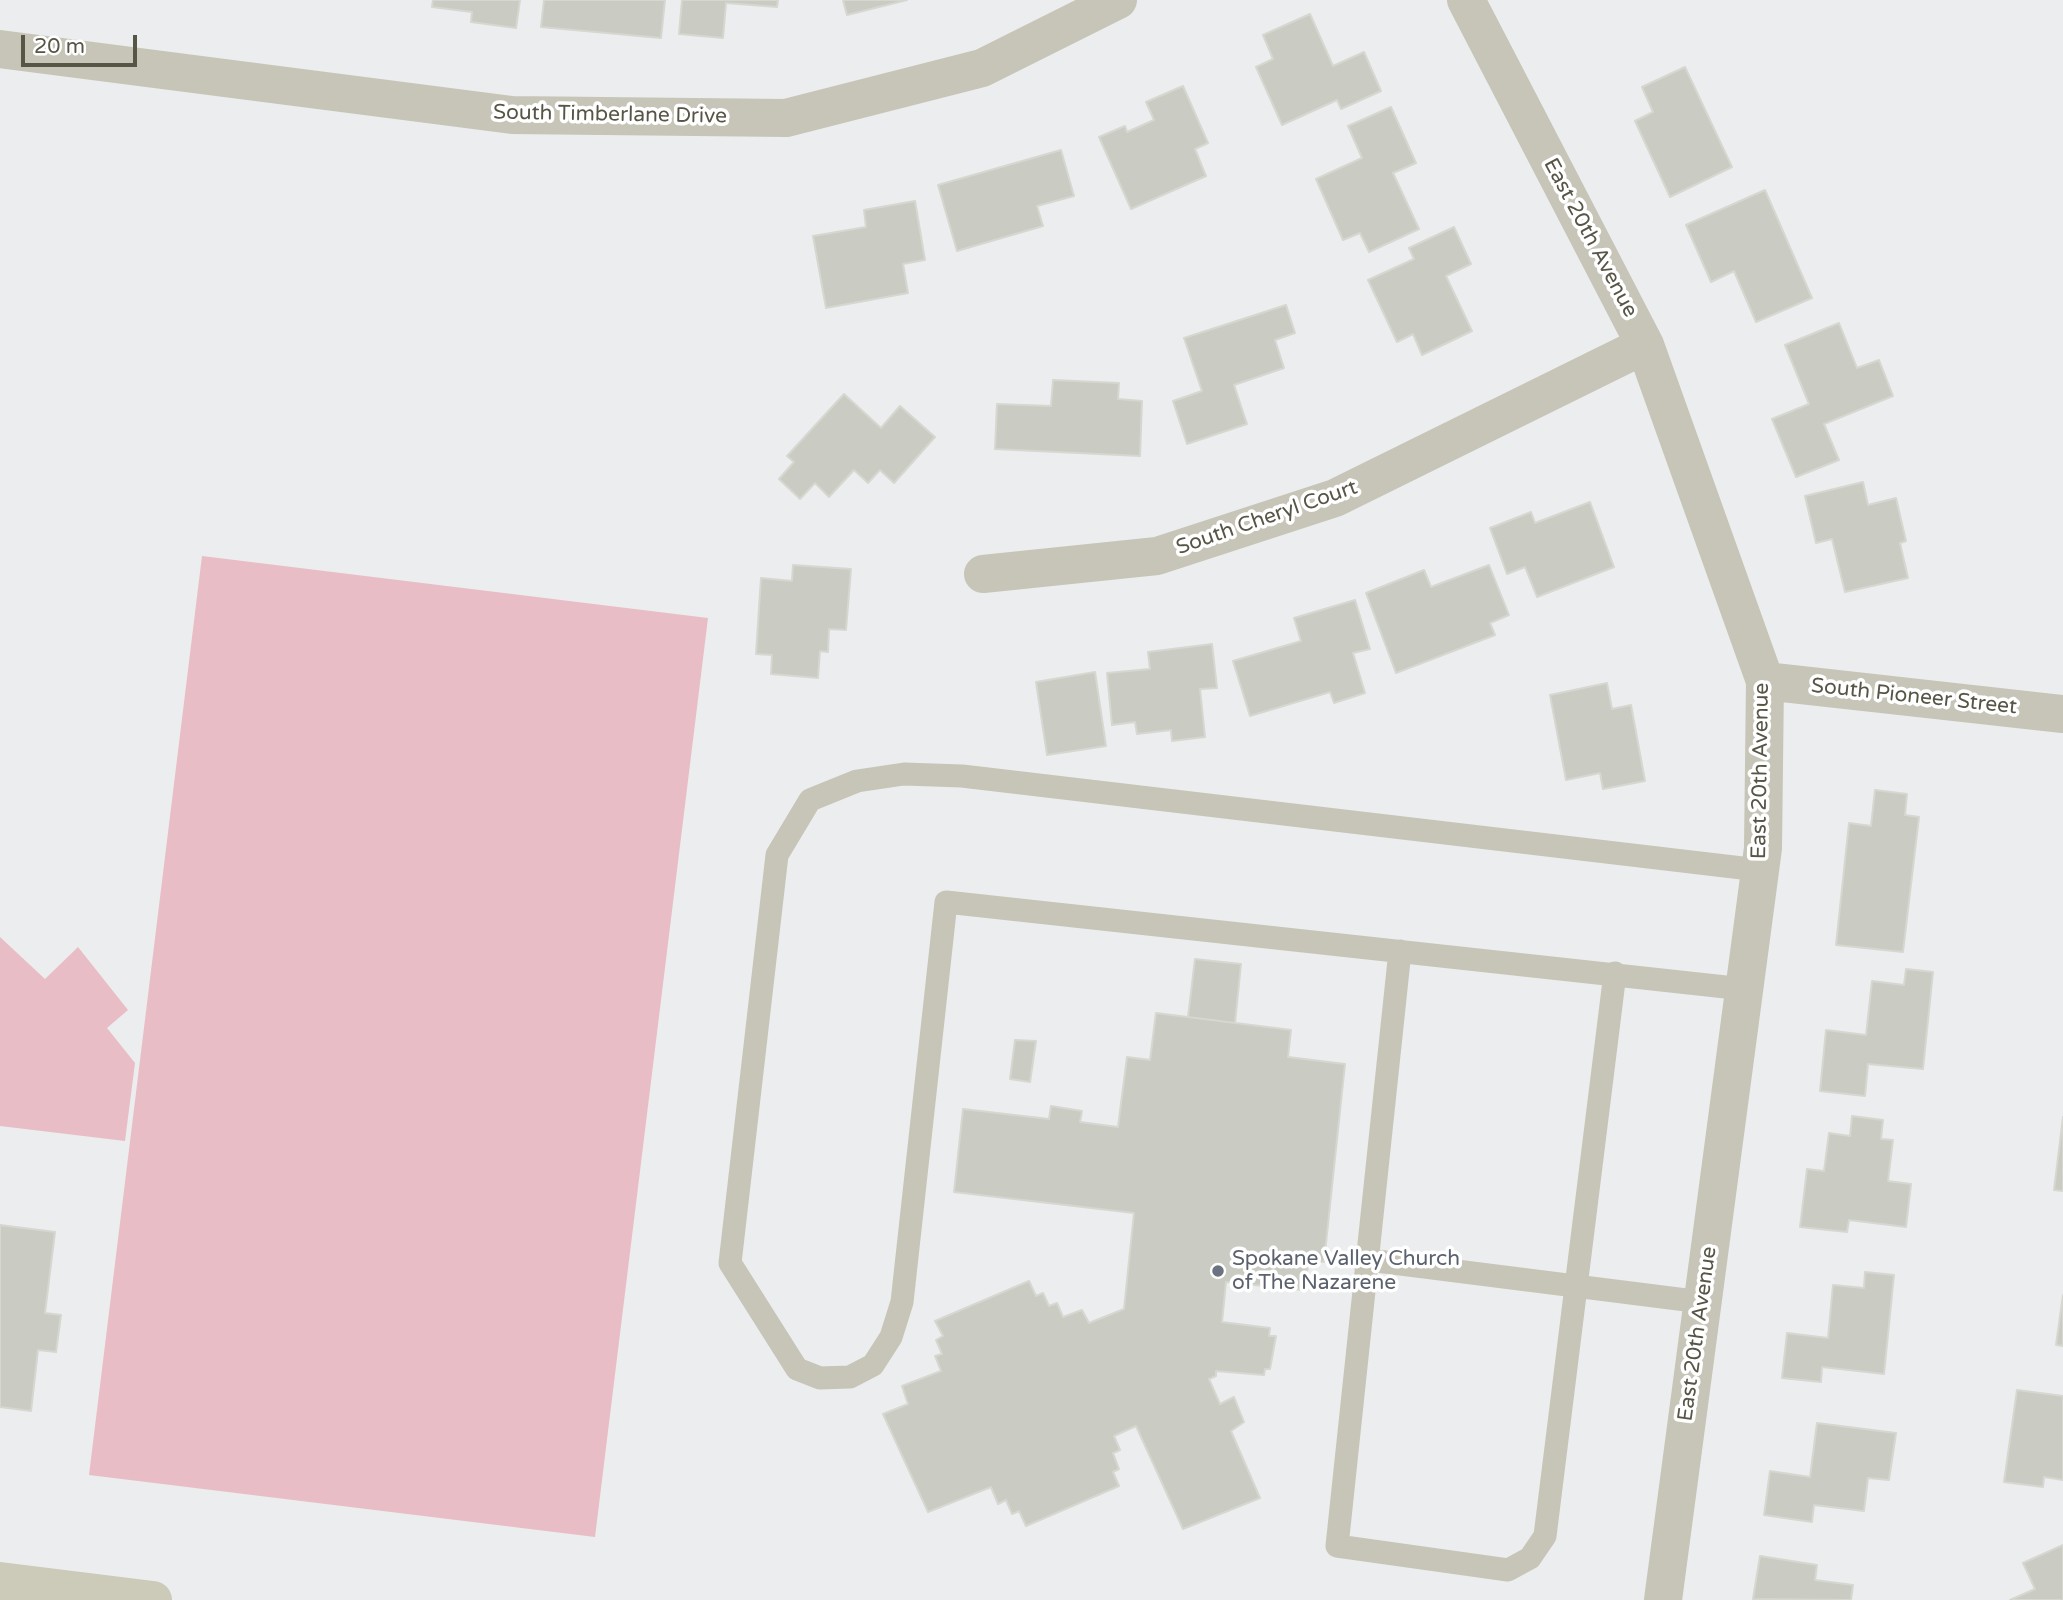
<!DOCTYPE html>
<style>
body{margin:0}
#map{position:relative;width:2063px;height:1600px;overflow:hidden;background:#ecedee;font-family:"Varela Round",sans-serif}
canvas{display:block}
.scale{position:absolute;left:21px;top:35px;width:116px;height:32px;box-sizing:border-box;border:4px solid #575546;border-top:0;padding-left:9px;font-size:21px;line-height:24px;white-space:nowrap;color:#575546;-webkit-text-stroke:5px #fff;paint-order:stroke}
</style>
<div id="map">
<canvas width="2063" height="1600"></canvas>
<div class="scale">20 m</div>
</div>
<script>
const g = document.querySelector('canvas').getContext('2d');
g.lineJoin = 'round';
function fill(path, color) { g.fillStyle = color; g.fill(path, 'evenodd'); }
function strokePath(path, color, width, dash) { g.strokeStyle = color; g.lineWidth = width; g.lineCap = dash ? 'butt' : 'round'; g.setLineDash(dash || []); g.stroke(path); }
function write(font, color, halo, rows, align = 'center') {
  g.font = font + ' "Varela Round",sans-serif'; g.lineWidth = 7; g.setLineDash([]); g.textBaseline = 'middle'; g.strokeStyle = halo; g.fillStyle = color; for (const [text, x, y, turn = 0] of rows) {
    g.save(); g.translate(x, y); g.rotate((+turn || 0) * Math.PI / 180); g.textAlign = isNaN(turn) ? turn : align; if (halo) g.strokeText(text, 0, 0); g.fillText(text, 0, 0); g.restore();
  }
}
fill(new Path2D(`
 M 202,556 L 708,618 L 595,1537 L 89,1475 Z
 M 0,937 L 45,979 L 78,947 L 128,1010 L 107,1028 L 135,1063 L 125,1141 L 0,1126 Z`), '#e9bdc6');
const building = new Path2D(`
 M 433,0 L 520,0 L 516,28 L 471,22 L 472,12 L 432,7 Z
 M 544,0 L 665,0 L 661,38 L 541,27 Z
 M 682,0 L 778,0 L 777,7 L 726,3 L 723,38 L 679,34 Z
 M 843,0 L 907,0 L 847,15 Z
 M 1310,14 L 1333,66 L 1364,52 L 1381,91 L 1341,109 L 1337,100 L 1282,125 L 1256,67 L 1273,59 L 1263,35 Z
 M 1685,67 L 1732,167 L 1670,197 L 1635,121 L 1653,112 L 1642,87 Z
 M 1183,86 L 1208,143 L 1195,149 L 1206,176 L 1131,209 L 1099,137 L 1125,126 L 1127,132 L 1154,120 L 1146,102 Z
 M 1391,107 L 1416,163 L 1393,173 L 1419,229 L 1369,252 L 1360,233 L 1343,240 L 1316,179 L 1362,158 L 1348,126 Z
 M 1061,150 L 1074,196 L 1037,206 L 1043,226 L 957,251 L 938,185 Z
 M 1765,190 L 1812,298 L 1756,322 L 1734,271 L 1711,282 L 1686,225 Z
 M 915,201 L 925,260 L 903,264 L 908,293 L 826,308 L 813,236 L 866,227 L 864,210 Z
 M 1454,227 L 1471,264 L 1446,276 L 1472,331 L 1422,355 L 1413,334 L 1397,342 L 1368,280 L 1414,259 L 1409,248 Z
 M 1286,305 L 1295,333 L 1275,340 L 1284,368 L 1234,385 L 1247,424 L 1187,444 L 1173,401 L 1202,391 L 1184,338 Z
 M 1839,323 L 1857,368 L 1879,360 L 1893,396 L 1824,424 L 1839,460 L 1796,477 L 1772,419 L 1809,404 L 1785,345 Z
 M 1053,380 L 1119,383 L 1118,399 L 1142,401 L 1140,456 L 995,449 L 997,404 L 1051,406 Z
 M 844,394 L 881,428 L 900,406 L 935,437 L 894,483 L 880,470 L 868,483 L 854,470 L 829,497 L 815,483 L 800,499 L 779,479 L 794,462 L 787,456 Z
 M 1863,482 L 1868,505 L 1896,498 L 1906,541 L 1900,543 L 1908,578 L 1845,592 L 1832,539 L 1816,543 L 1805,496 Z
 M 1590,502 L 1614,567 L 1537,597 L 1525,567 L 1507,574 L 1490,528 L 1531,512 L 1535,523 Z
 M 793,565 L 851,569 L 846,630 L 829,629 L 828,652 L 820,651 L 818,678 L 771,674 L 772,655 L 756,654 L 761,578 L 792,581 Z
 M 1489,565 L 1509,615 L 1490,623 L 1495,635 L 1396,673 L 1366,593 L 1424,570 L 1431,587 Z
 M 1355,600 L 1370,649 L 1353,653 L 1365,693 L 1334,703 L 1330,692 L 1250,716 L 1233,661 L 1301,641 L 1294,618 Z
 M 1212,644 L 1217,688 L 1200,689 L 1205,737 L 1172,741 L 1171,730 L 1137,734 L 1135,722 L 1112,725 L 1107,673 L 1150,669 L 1148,652 Z
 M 1095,672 L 1106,746 L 1047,755 L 1036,682 Z
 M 1607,683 L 1612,709 L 1631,705 L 1645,781 L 1603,789 L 1600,773 L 1566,780 L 1550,695 Z
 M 1875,790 L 1907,794 L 1905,815 L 1919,817 L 1903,952 L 1836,945 L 1849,823 L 1871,826 Z
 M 1195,959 L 1241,964 L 1235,1023 L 1188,1017 Z
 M 1906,969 L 1933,972 L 1923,1069 L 1868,1064 L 1865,1096 L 1820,1091 L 1826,1030 L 1866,1035 L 1872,981 L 1904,985 Z
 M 1156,1013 L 1291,1030 L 1288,1057 L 1345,1064 L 1324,1262 L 1309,1260 L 1304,1290 L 1226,1282 L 1222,1322 L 1270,1328 L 1269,1336 L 1276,1336 L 1270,1369 L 1265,1369 L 1264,1375 L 1216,1371 L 1216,1376 L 1209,1379 L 1220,1404 L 1234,1397 L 1244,1422 L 1231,1431 L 1260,1498 L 1183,1529 L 1136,1426 L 1114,1436 L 1120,1450 L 1113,1453 L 1119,1469 L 1113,1472 L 1119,1486 L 1026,1526 L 1019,1511 L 1012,1514 L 1006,1500 L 998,1504 L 991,1487 L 928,1512 L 883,1414 L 908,1404 L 902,1386 L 941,1371 L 935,1356 L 942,1354 L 936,1340 L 943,1336 L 935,1321 L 1029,1281 L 1036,1296 L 1043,1293 L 1049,1306 L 1057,1303 L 1063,1317 L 1082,1310 L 1089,1323 L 1124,1309 L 1134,1213 L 954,1192 L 963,1109 L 1049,1119 L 1051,1106 L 1082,1111 L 1080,1122 L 1118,1127 L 1127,1057 L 1150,1060 Z
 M 1015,1040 L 1036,1041 L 1030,1082 L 1010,1079 Z
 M 1852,1116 L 1883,1120 L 1881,1139 L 1893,1140 L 1888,1181 L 1911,1184 L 1906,1227 L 1849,1220 L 1847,1232 L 1800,1227 L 1807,1169 L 1824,1171 L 1829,1133 L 1850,1136 Z
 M 2063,1117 L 2063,1191 L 2054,1190 Z
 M 0,1225 L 55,1232 L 45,1313 L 61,1315 L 56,1352 L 38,1350 L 31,1411 L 0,1407 Z
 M 1865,1272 L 1894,1275 L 1884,1374 L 1822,1367 L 1821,1382 L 1782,1378 L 1787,1333 L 1828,1338 L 1833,1285 L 1864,1288 Z
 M 2063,1295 L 2063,1346 L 2056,1345 Z
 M 2017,1390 L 2063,1396 L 2063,1480 L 2044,1477 L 2043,1487 L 2004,1482 Z
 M 1817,1423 L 1896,1433 L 1889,1480 L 1868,1478 L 1864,1511 L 1814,1505 L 1812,1522 L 1764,1515 L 1770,1471 L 1810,1477 Z
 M 2063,1545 L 2063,1600 L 2010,1600 L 2035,1589 L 2023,1563 Z
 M 1760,1556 L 1817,1565 L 1815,1580 L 1853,1585 L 1851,1600 L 1753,1599 Z`);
fill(building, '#cacbc3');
strokePath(building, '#d6d7d0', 2);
strokePath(new Path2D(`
 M 1400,951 L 1337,1546 L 1508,1570 L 1530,1558 L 1545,1536 L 1615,973
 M 1744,989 L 946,902 L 902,1302 L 891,1337 L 873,1365 L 850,1377 L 820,1378 L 797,1369 L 730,1263 L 777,855 L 810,800 L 857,781 L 904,774 L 962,776 L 1759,870
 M 1369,1260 L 1702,1302`), '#c7c5b8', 23);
strokePath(new Path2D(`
 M 1466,0 L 1645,345 L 1765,681 L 1763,848 L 1663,1600
 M 0,49 L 512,115 L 786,118 L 982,68 L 1118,0
 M 983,574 L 1157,556 L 1335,498 L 1645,345
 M 1765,681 L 2063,714`), '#c7c5b8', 38);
strokePath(new Path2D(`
 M 0,1581 L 153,1600`), '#cccab9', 38);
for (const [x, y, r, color] of [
 [1218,1271,7,"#6b7280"]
]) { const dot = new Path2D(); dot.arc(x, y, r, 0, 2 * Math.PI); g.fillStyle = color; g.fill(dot); strokePath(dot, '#fff', 2.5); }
write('21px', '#575546', '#fff', [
 ["South Timberlane Drive",610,115,1],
 ["East 20th Avenue",1590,238,62],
 ["South Cheryl Court",1267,518,-19],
 ["South Pioneer Street",1914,697,6],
 ["East 20th Avenue",1761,771,-89],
 ["East 20th Avenue",1698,1334,-82]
]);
write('21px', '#5b616d', '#fff', [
 ["Spokane Valley Church",1232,1259],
 ["of The Nazarene",1232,1283]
], 'left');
</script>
